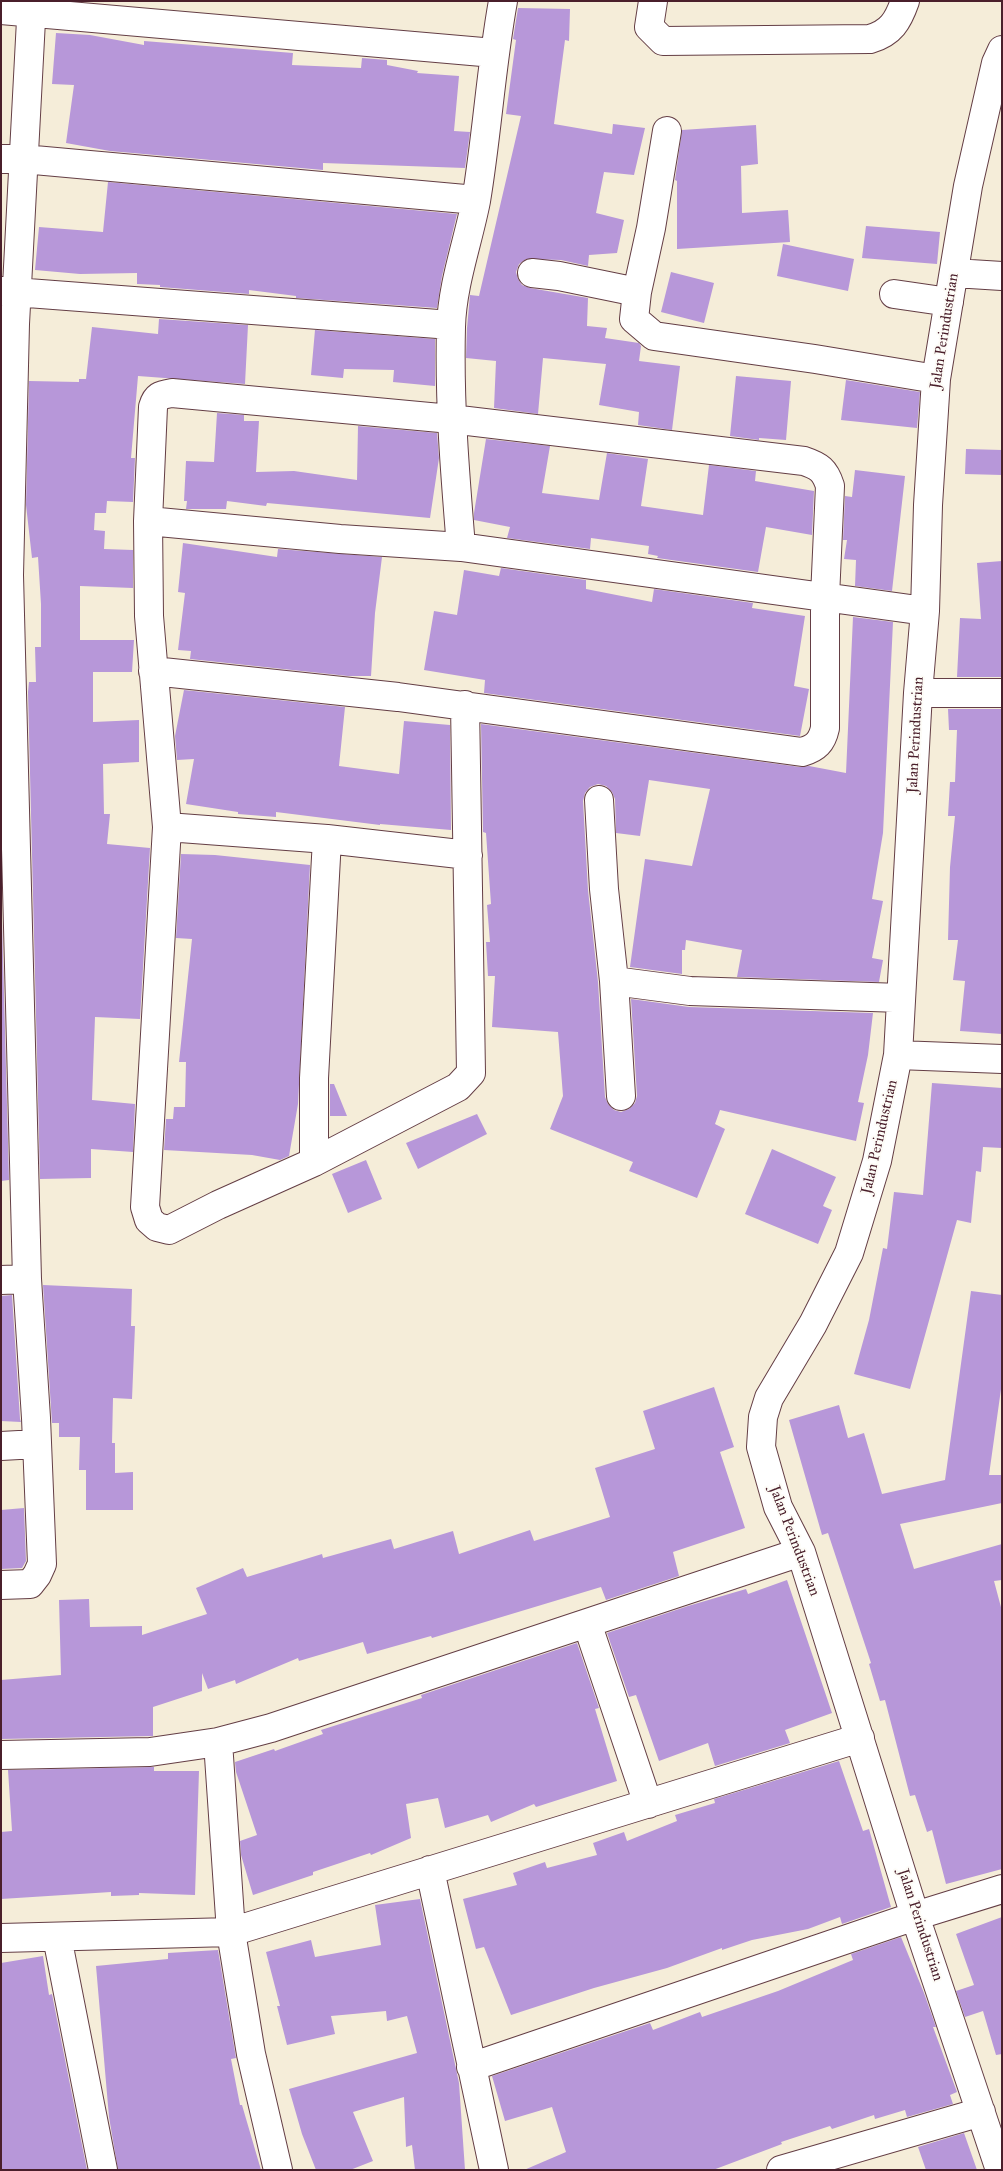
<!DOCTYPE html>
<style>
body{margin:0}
#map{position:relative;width:1003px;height:2171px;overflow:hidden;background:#f5edd9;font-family:"IM FELL Great Primer",serif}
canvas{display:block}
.frame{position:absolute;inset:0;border:2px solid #4a1f2b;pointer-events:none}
</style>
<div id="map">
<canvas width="1003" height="2171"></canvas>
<div class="frame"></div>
</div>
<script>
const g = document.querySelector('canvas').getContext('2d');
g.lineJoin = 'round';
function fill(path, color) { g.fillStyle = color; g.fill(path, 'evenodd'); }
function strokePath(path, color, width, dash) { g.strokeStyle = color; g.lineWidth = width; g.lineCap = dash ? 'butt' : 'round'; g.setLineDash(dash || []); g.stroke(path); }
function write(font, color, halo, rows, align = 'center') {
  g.font = font + ' "IM FELL Great Primer",serif'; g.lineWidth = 4; g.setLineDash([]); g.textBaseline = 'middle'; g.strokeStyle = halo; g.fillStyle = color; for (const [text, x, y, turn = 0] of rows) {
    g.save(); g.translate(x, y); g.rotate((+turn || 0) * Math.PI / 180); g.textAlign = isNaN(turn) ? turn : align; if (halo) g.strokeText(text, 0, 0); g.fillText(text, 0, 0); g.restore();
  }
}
fill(new Path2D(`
 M 518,8 L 570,9 L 569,41 L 565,40 L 554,124 L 612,134 L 613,124 L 645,128 L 634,175 L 604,172 L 596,213 L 624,220 L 617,253 L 589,255 L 588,266 L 561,260 L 526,259 L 519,264 L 516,272 L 518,279 L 522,285 L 530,288 L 588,298 L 587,326 L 607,328 L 605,338 L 639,343 L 641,346 L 639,361 L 680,366 L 672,430 L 638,425 L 639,412 L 599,405 L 606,364 L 543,358 L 538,414 L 494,408 L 496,361 L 466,358 L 467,328 L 470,295 L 479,296 L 521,116 L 506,114 L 516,40 L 513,39 Z
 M 56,33 L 90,35 L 144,45 L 144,41 L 293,53 L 292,65 L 361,68 L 362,58 L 387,60 L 387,65 L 418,71 L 417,73 L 459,76 L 454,131 L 470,132 L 465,168 L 323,163 L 323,170 L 110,151 L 66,143 L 74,85 L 52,84 Z
 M 756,125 L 758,164 L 741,166 L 742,213 L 788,210 L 790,242 L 677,249 L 677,181 L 675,180 L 682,130 Z
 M 108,182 L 457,214 L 442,276 L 437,308 L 296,298 L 296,296 L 249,290 L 249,294 L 160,287 L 160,285 L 137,284 L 137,273 L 80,274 L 35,270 L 39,227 L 103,232 Z
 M 866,226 L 940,232 L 937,264 L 862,258 Z
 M 783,244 L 854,259 L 848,291 L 777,276 Z
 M 671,272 L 714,283 L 704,323 L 661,312 Z
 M 159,319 L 248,325 L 245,384 L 138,376 L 131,458 L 135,458 L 133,502 L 107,501 L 106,513 L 95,513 L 94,530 L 105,531 L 104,549 L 133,550 L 133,588 L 80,586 L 80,640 L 134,640 L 132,672 L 93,672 L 93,722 L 139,720 L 139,762 L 103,764 L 104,814 L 110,814 L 107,844 L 150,848 L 140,1019 L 95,1017 L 92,1100 L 135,1104 L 133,1152 L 91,1149 L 91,1178 L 40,1179 L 28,692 L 29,682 L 36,682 L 35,647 L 41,647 L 41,604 L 38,557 L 32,558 L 26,505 L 29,381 L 79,382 L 79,379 L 86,379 L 92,327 L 158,334 Z
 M 315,330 L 435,339 L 435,386 L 393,382 L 394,370 L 344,369 L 343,378 L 311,375 Z
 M 736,376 L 791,381 L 786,440 L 759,438 L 759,440 L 730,436 Z
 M 846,380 L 920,392 L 917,428 L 841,420 Z
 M 217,413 L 244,415 L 244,421 L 259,421 L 256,472 L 294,471 L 357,480 L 358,426 L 437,433 L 439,458 L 430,518 L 267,503 L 266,506 L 227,501 L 226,509 L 186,509 L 187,501 L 184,501 L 186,461 L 214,462 Z
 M 486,439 L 550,446 L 542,493 L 599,500 L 607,453 L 648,459 L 641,506 L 703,515 L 709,465 L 756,471 L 755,481 L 814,491 L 812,535 L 766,527 L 758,572 L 657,558 L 658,556 L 648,554 L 649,546 L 591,538 L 590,549 L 507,538 L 510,527 L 474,520 L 474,513 Z
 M 966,449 L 1002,450 L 1002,475 L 965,474 Z
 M 855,470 L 905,476 L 892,591 L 855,586 L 856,560 L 844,559 L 847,540 L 843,540 L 845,496 L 852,497 Z
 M 183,543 L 277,557 L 278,549 L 382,557 L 375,613 L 371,676 L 348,676 L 190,659 L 191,651 L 178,650 L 185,593 L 178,592 Z
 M 1002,561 L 1002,677 L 957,677 L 960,618 L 981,619 L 977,563 Z
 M 501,568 L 586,580 L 586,589 L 652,602 L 654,589 L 753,603 L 752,608 L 805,616 L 794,686 L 809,689 L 800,736 L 484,693 L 485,680 L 424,670 L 434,611 L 457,615 L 464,570 L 499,576 Z
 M 853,617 L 893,622 L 883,833 L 872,899 L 883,901 L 872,958 L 883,960 L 879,982 L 737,977 L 742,950 L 686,940 L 685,950 L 682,950 L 682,974 L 630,967 L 645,859 L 692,866 L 710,789 L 649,780 L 640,836 L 616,833 L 615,799 L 612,792 L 606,786 L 598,784 L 590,787 L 585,793 L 583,801 L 588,890 L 598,982 L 605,1097 L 608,1104 L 614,1110 L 621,1112 L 629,1109 L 635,1103 L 637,1096 L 631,999 L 689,1007 L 873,1013 L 868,1055 L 858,1102 L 864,1103 L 856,1141 L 720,1110 L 715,1124 L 725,1129 L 697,1198 L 629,1171 L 633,1162 L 550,1129 L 563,1096 L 558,1032 L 492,1027 L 495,976 L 488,976 L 486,942 L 490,942 L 487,905 L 491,904 L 486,833 L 483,832 L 481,724 L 800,767 L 809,766 L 846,773 Z
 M 184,690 L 345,707 L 339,766 L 399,774 L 404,721 L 450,725 L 451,830 L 380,824 L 380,825 L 276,812 L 276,817 L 238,814 L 238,812 L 186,804 L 194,759 L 177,760 L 175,736 Z
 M 948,709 L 1002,709 L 1002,1034 L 960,1031 L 965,981 L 953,980 L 958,940 L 948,940 L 950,867 L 955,816 L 948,816 L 950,782 L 955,782 L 957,730 L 949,730 Z
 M 181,854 L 215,855 L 310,865 L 298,1104 L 289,1156 L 280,1160 L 252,1155 L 164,1150 L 166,1119 L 173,1119 L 174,1107 L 185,1107 L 186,1062 L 179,1062 L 192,939 L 176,938 Z
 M 1,883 L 9,1180 L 1,1181 Z
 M 932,1083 L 1002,1088 L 1002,1148 L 983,1147 L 981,1172 L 976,1171 L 971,1223 L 957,1220 L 910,1389 L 854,1374 L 869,1320 L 883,1248 L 887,1249 L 894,1192 L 923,1195 Z
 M 330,1084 L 334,1084 L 347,1116 L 330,1116 Z
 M 477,1114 L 487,1134 L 418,1169 L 406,1143 Z
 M 772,1149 L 836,1177 L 823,1206 L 832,1210 L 818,1244 L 745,1214 Z
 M 366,1160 L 382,1199 L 348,1213 L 332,1174 Z
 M 43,1285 L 132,1289 L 131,1326 L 135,1326 L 132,1399 L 113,1398 L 112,1443 L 115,1443 L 115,1473 L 133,1472 L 133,1510 L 86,1510 L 86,1470 L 79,1470 L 80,1437 L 59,1437 L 59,1423 L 52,1423 Z
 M 971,1291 L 1002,1295 L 1002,1382 L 989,1475 L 1002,1475 L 1002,1503 L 900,1524 L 914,1569 L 1002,1544 L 1002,1580 L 994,1581 L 1002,1611 L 1002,1869 L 946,1884 L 932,1830 L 927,1832 L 915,1795 L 910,1796 L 885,1700 L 880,1701 L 869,1664 L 871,1663 L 828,1533 L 822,1535 L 789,1420 L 839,1405 L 848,1438 L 864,1433 L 882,1494 L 945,1480 Z
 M 12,1295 L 20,1419 L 21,1422 L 1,1421 L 1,1296 Z
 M 714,1387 L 734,1447 L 720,1452 L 745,1528 L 673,1552 L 679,1576 L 606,1600 L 601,1587 L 432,1638 L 431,1636 L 367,1654 L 363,1642 L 299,1661 L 298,1658 L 236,1684 L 235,1680 L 208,1689 L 202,1673 L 202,1691 L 153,1707 L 153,1736 L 1,1739 L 1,1680 L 61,1675 L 59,1600 L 89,1599 L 90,1627 L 142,1626 L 142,1635 L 207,1614 L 196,1588 L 243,1568 L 247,1577 L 322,1554 L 323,1558 L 391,1539 L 394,1549 L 453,1531 L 459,1554 L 530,1530 L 534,1541 L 610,1517 L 595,1468 L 655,1449 L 643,1411 Z
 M 24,1508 L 26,1561 L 22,1568 L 1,1569 L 1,1510 Z
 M 787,1580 L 832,1713 L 785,1730 L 790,1743 L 715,1766 L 708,1743 L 659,1761 L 636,1695 L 629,1697 L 607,1633 L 688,1606 L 746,1589 L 748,1594 Z
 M 577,1643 L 599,1708 L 595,1709 L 617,1781 L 536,1807 L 534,1804 L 491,1822 L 488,1815 L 445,1828 L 438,1798 L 406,1804 L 411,1838 L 371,1855 L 370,1853 L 313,1872 L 313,1875 L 253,1895 L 241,1855 L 240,1841 L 257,1835 L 236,1772 L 235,1762 L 274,1749 L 275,1751 L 323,1734 L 321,1730 L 422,1698 L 421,1695 Z
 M 839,1761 L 863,1831 L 869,1829 L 891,1907 L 842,1924 L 840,1917 L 808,1929 L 752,1940 L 722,1950 L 722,1948 L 667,1968 L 594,1988 L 511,2015 L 484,1947 L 476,1949 L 463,1899 L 517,1885 L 513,1873 L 545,1862 L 547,1868 L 597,1855 L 593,1843 L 624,1832 L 627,1841 L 677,1821 L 675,1815 L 715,1803 L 714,1799 Z
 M 154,1767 L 154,1771 L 199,1771 L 195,1895 L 139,1893 L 139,1895 L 111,1896 L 111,1892 L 1,1899 L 1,1832 L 12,1831 L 8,1770 Z
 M 420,1899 L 459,2083 L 465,2170 L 415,2170 L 412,2145 L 406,2147 L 404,2097 L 353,2112 L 373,2161 L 350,2170 L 316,2170 L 302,2134 L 289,2089 L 417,2053 L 407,2016 L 387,2021 L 386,2011 L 331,2016 L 335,2034 L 287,2045 L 277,2006 L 280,2006 L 266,1952 L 311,1940 L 315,1957 L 381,1945 L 375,1905 Z
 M 1002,1917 L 1002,2054 L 996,2055 L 983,2011 L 965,2017 L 956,1991 L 974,1985 L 956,1934 Z
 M 901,1937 L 924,1993 L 936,2027 L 933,2027 L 957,2092 L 950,2095 L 953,2104 L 907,2117 L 905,2110 L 875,2119 L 874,2115 L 832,2129 L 830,2126 L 781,2142 L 782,2144 L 713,2170 L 524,2170 L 566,2152 L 552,2107 L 505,2121 L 492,2076 L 650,2023 L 653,2030 L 700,2012 L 702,2017 L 778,1991 L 853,1960 L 851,1954 Z
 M 218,1950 L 236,2058 L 231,2059 L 240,2105 L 242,2105 L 261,2170 L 118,2170 L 109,2117 L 96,1966 L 168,1959 L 168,1953 Z
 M 43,1956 L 49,1995 L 52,1994 L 87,2170 L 1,2170 L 1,1963 Z
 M 964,2133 L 977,2170 L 926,2170 L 918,2147 Z`), '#b797d9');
const minor = new Path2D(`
 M 653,1 L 649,27 L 663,41 L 870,39 C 891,33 898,21 905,1
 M 1,10 L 494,53
 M 667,131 L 651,228 L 637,292 L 634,319 L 654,336 L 815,359 L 936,379
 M 1,159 L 23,159 L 476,200
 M 532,273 L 559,276 L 637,292
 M 954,273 L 1002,276
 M 1,291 L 451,325
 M 894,294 L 949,302
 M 148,521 L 340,539 L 461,547 L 925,611
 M 461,547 C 455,474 449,401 451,327 C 452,285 468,242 476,201 C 487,135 491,67 503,1
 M 153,671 L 398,697 L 802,752 C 816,748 822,742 825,728 L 825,597 L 830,486 C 825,470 819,466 804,461 L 451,419 L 172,393 C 160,395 156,396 153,407 L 148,521 L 149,616 L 167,827 L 145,1207 L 149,1220 L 157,1227 L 169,1230 L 218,1205 L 314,1162 L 458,1087 L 471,1073 L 465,705
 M 918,693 L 1002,693
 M 599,800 L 604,889 L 614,981 L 690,991 L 901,998
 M 167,827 L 327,839 L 468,855
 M 614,981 L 621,1096
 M 898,1055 L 1002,1059
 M 314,1162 L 314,1078 L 327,839
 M 1,1280 L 27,1279
 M 1,1446 L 37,1444
 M 1,1585 L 30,1584 L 37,1575 L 42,1564 L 36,1418 L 27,1279 L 9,575 L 15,324 L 32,1
 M 587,1623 L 648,1804
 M 218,1742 L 231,1932 L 251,2054 L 278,2170
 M 1,1755 L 150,1752 L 218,1742 L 271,1728 L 801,1552
 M 430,1870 L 494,2170
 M 57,1937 L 103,2170
 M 1,1938 L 231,1932 L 860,1738
 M 471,2067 L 915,1916 L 1002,1889
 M 781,2170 L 981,2112
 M 1000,2170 L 915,1916 L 801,1552 L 778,1507 L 761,1447 L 763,1417 L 769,1398 L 813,1324 L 849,1253 L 877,1161 L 898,1055 L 918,693 L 925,611 L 928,505 L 936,379 L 968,186 L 996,63 L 1002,50`);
strokePath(minor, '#643e45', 30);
strokePath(minor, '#fff', 28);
write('15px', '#4a1f2b', '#fdfcf7', [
 ["Jalan Perindustrian",945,331,-81],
 ["Jalan Perindustrian",916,735,-87],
 ["Jalan Perindustrian",880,1137,-77],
 ["Jalan Perindustrian",794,1541,69],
 ["Jalan Perindustrian",920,1925,72]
]);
</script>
